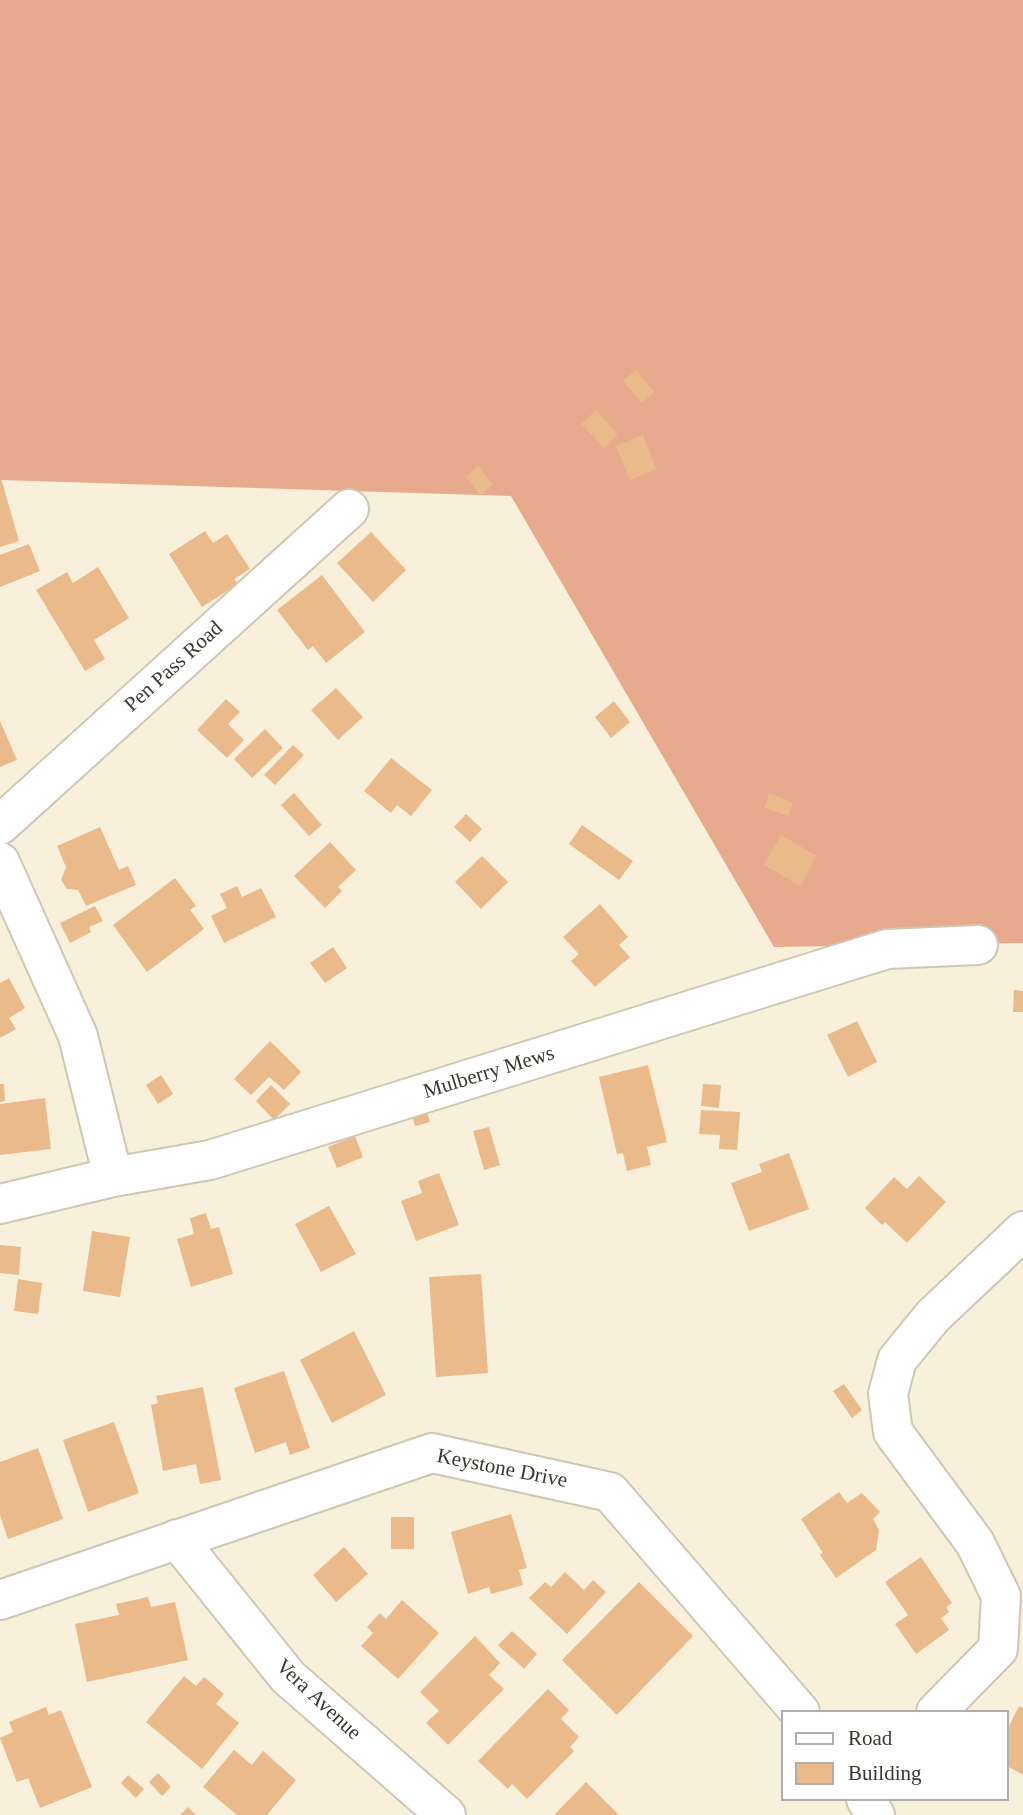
<!DOCTYPE html>
<style>
body{margin:0}
#map{position:relative;width:1023px;height:1815px;overflow:hidden;background:#f9f0dc;font-family:"Times New Roman",serif}
canvas{display:block}
.legend{position:absolute;left:781px;top:1710px;width:228px;height:91px;box-sizing:border-box;background:#fefefe;border:2px solid #b0aeab;margin:0;padding:9px 12px;list-style:none;font-size:21px;color:#3a372f}
.legend li{display:flex;align-items:center;gap:14px;height:35px}
.legend b{width:35px;border:2px solid #b0aeab}
</style>
<div id="map">
<canvas width="1023" height="1815"></canvas>
<ul class="legend">
<li><b style="height:9px;background:#fff"></b>Road</li>
<li><b style="height:19px;background:#eaba8a"></b>Building</li>
</ul>
</div>
<script>
const g = document.querySelector('canvas').getContext('2d');
g.lineJoin = 'round';
function fill(path, color) { g.fillStyle = color; g.fill(path, 'evenodd'); }
function strokePath(path, color, width, dash) { g.strokeStyle = color; g.lineWidth = width; g.lineCap = dash ? 'butt' : 'round'; g.setLineDash(dash || []); g.stroke(path); }
function write(font, color, halo, rows, align = 'center') {
  g.font = font + ' "Times New Roman",serif'; g.lineWidth = 7; g.setLineDash([]); g.textBaseline = 'middle'; g.strokeStyle = halo; g.fillStyle = color; for (const [text, x, y, turn = 0] of rows) {
    g.save(); g.translate(x, y); g.rotate((+turn || 0) * Math.PI / 180); g.textAlign = isNaN(turn) ? turn : align; if (halo) g.strokeText(text, 0, 0); g.fillText(text, 0, 0); g.restore();
  }
}
fill(new Path2D(`
 M 0,0 L 1023,0 L 1023,943 L 774,947 L 511,496 L 0,480 Z`), '#e8aa8c');
fill(new Path2D(`
 M 636,370 L 654,392 L 642,403 L 623,381 Z
 M 596,410 L 618,435 L 604,448 L 581,424 Z
 M 643,435 L 656,469 L 630,480 L 616,446 Z
 M 478,466 L 493,485 L 480,495 L 466,477 Z
 M 1,478 L 19,541 L 0,547 L 0,479 Z
 M 205,531 L 213,543 L 227,534 L 250,569 L 234,579 L 238,584 L 202,607 L 169,554 Z
 M 371,532 L 406,570 L 373,602 L 337,563 Z
 M 29,544 L 40,571 L 0,587 L 0,555 Z
 M 98,567 L 129,618 L 94,640 L 105,659 L 85,671 L 36,590 L 67,572 L 73,583 Z
 M 322,575 L 365,632 L 326,663 L 313,646 L 308,650 L 277,610 Z
 M 336,688 L 363,717 L 338,740 L 311,710 Z
 M 226,699 L 240,712 L 228,724 L 244,740 L 227,758 L 197,730 Z
 M 614,701 L 630,722 L 611,738 L 595,717 Z
 M 0,721 L 17,760 L 0,767 Z
 M 265,729 L 283,748 L 252,778 L 234,759 Z
 M 293,745 L 304,755 L 275,785 L 264,775 Z
 M 391,758 L 432,790 L 411,816 L 397,805 L 391,813 L 364,791 Z
 M 294,793 L 322,825 L 309,836 L 281,805 Z
 M 769,794 L 793,802 L 789,816 L 764,808 Z
 M 466,814 L 482,829 L 470,842 L 454,827 Z
 M 582,825 L 633,861 L 619,880 L 569,844 Z
 M 100,827 L 119,870 L 128,866 L 136,885 L 86,906 L 78,890 L 67,889 L 61,880 L 66,867 L 57,846 Z
 M 781,835 L 817,856 L 800,886 L 764,865 Z
 M 330,842 L 356,870 L 338,887 L 342,891 L 325,908 L 294,876 Z
 M 482,856 L 508,882 L 481,909 L 455,882 Z
 M 175,878 L 196,906 L 190,910 L 204,929 L 147,972 L 113,925 Z
 M 237,886 L 242,897 L 261,888 L 276,917 L 224,943 L 211,916 L 227,908 L 220,894 Z
 M 600,904 L 628,937 L 619,945 L 630,957 L 595,987 L 571,961 L 579,954 L 563,937 Z
 M 95,906 L 103,921 L 89,927 L 91,932 L 70,943 L 60,923 Z
 M 333,947 L 347,968 L 325,983 L 310,963 Z
 M 9,978 L 25,1008 L 9,1018 L 16,1029 L 0,1038 L 0,983 Z
 M 1014,990 L 1023,991 L 1023,1012 L 1013,1012 Z
 M 857,1021 L 877,1062 L 848,1077 L 827,1035 Z
 M 270,1041 L 301,1072 L 284,1090 L 269,1077 L 251,1095 L 234,1079 Z
 M 648,1065 L 667,1142 L 647,1147 L 651,1165 L 627,1171 L 623,1153 L 617,1154 L 599,1077 Z
 M 161,1075 L 173,1094 L 158,1104 L 146,1085 Z
 M 0,1084 L 4,1084 L 5,1101 L 0,1102 Z
 M 703,1084 L 721,1085 L 719,1108 L 701,1106 Z
 M 271,1085 L 290,1104 L 274,1120 L 256,1101 Z
 M 45,1098 L 51,1149 L 0,1155 L 0,1104 Z
 M 425,1105 L 430,1122 L 415,1126 L 410,1109 Z
 M 701,1110 L 740,1112 L 737,1150 L 719,1149 L 720,1135 L 699,1134 Z
 M 489,1127 L 500,1165 L 484,1170 L 473,1131 Z
 M 355,1136 L 363,1157 L 337,1168 L 328,1147 Z
 M 789,1153 L 809,1209 L 749,1231 L 731,1183 L 762,1172 L 759,1164 Z
 M 439,1173 L 459,1225 L 416,1241 L 401,1201 L 422,1193 L 418,1181 Z
 M 919,1176 L 946,1202 L 907,1243 L 885,1222 L 882,1225 L 865,1208 L 894,1177 L 907,1189 Z
 M 329,1206 L 356,1254 L 321,1272 L 295,1224 Z
 M 206,1213 L 211,1229 L 219,1227 L 233,1274 L 191,1287 L 177,1239 L 194,1234 L 190,1218 Z
 M 92,1231 L 130,1237 L 120,1297 L 83,1291 Z
 M 0,1245 L 21,1247 L 19,1275 L 0,1273 Z
 M 481,1274 L 488,1373 L 436,1377 L 429,1277 Z
 M 18,1279 L 42,1283 L 38,1314 L 14,1311 Z
 M 354,1331 L 386,1395 L 332,1423 L 300,1360 Z
 M 284,1371 L 310,1448 L 290,1455 L 286,1442 L 255,1453 L 234,1388 Z
 M 844,1384 L 862,1410 L 852,1418 L 833,1391 Z
 M 203,1387 L 221,1480 L 200,1484 L 196,1464 L 163,1471 L 151,1405 L 158,1403 L 156,1396 Z
 M 114,1422 L 139,1493 L 88,1512 L 63,1440 Z
 M 38,1448 L 63,1519 L 8,1539 L 0,1515 L 0,1462 Z
 M 839,1492 L 847,1503 L 862,1493 L 880,1512 L 873,1519 L 879,1530 L 876,1550 L 836,1578 L 820,1555 L 823,1553 L 801,1519 Z
 M 511,1514 L 527,1568 L 519,1570 L 523,1585 L 491,1594 L 489,1587 L 468,1594 L 451,1532 Z
 M 391,1517 L 414,1517 L 414,1549 L 391,1549 Z
 M 344,1547 L 368,1574 L 336,1602 L 313,1575 Z
 M 921,1557 L 952,1603 L 946,1607 L 949,1612 L 941,1618 L 949,1630 L 916,1654 L 895,1624 L 908,1615 L 885,1582 Z
 M 565,1572 L 584,1590 L 593,1580 L 606,1592 L 567,1634 L 529,1598 L 545,1582 L 551,1587 Z
 M 639,1582 L 693,1636 L 617,1715 L 562,1660 Z
 M 148,1597 L 151,1607 L 175,1602 L 188,1660 L 87,1682 L 75,1624 L 119,1615 L 116,1604 Z
 M 402,1600 L 439,1633 L 398,1679 L 361,1646 L 373,1633 L 367,1627 L 380,1613 L 386,1619 Z
 M 512,1631 L 537,1654 L 524,1669 L 498,1645 Z
 M 475,1636 L 500,1663 L 489,1675 L 504,1689 L 448,1745 L 426,1723 L 439,1711 L 420,1692 Z
 M 184,1676 L 196,1686 L 204,1677 L 224,1694 L 216,1704 L 239,1723 L 202,1769 L 146,1722 Z
 M 548,1689 L 569,1710 L 561,1719 L 579,1737 L 570,1747 L 574,1751 L 527,1799 L 512,1784 L 508,1789 L 478,1761 Z
 M 1019,1706 L 1023,1708 L 1023,1775 L 1007,1766 L 1007,1730 Z
 M 46,1707 L 49,1715 L 61,1710 L 92,1787 L 40,1808 L 28,1778 L 17,1782 L 0,1738 L 13,1732 L 9,1722 Z
 M 234,1750 L 252,1765 L 263,1751 L 296,1780 L 267,1815 L 237,1815 L 203,1787 Z
 M 158,1773 L 171,1787 L 162,1796 L 149,1782 Z
 M 128,1775 L 144,1789 L 136,1798 L 121,1783 Z
 M 586,1782 L 619,1815 L 554,1815 Z
 M 188,1807 L 196,1815 L 180,1815 Z`), '#eaba8a');
const minor = new Path2D(`
 M 0,825 L 349,509
 M 0,862 L 78,1036 L 113,1177
 M 0,1204 L 113,1177 L 210,1160 L 887,949 L 978,945
 M 177,1539 L 288,1677 L 446,1815
 M 0,1600 L 432,1453 L 610,1492 L 800,1712
 M 936,1712 L 998,1649 L 1001,1596 L 975,1543 L 893,1432 L 888,1394 L 897,1360 L 933,1316 L 1023,1231
 M 866,1799 L 875,1815`);
strokePath(minor, '#cfc6b3', 42);
strokePath(minor, '#fff', 38);
write('21px', '#3a372f', '#fefefe', [
 ["Pen Pass Road",174,667,-42],
 ["Mulberry Mews",489,1073,-17],
 ["Keystone Drive",502,1469,11],
 ["Vera Avenue",318,1700,43]
]);
</script>
